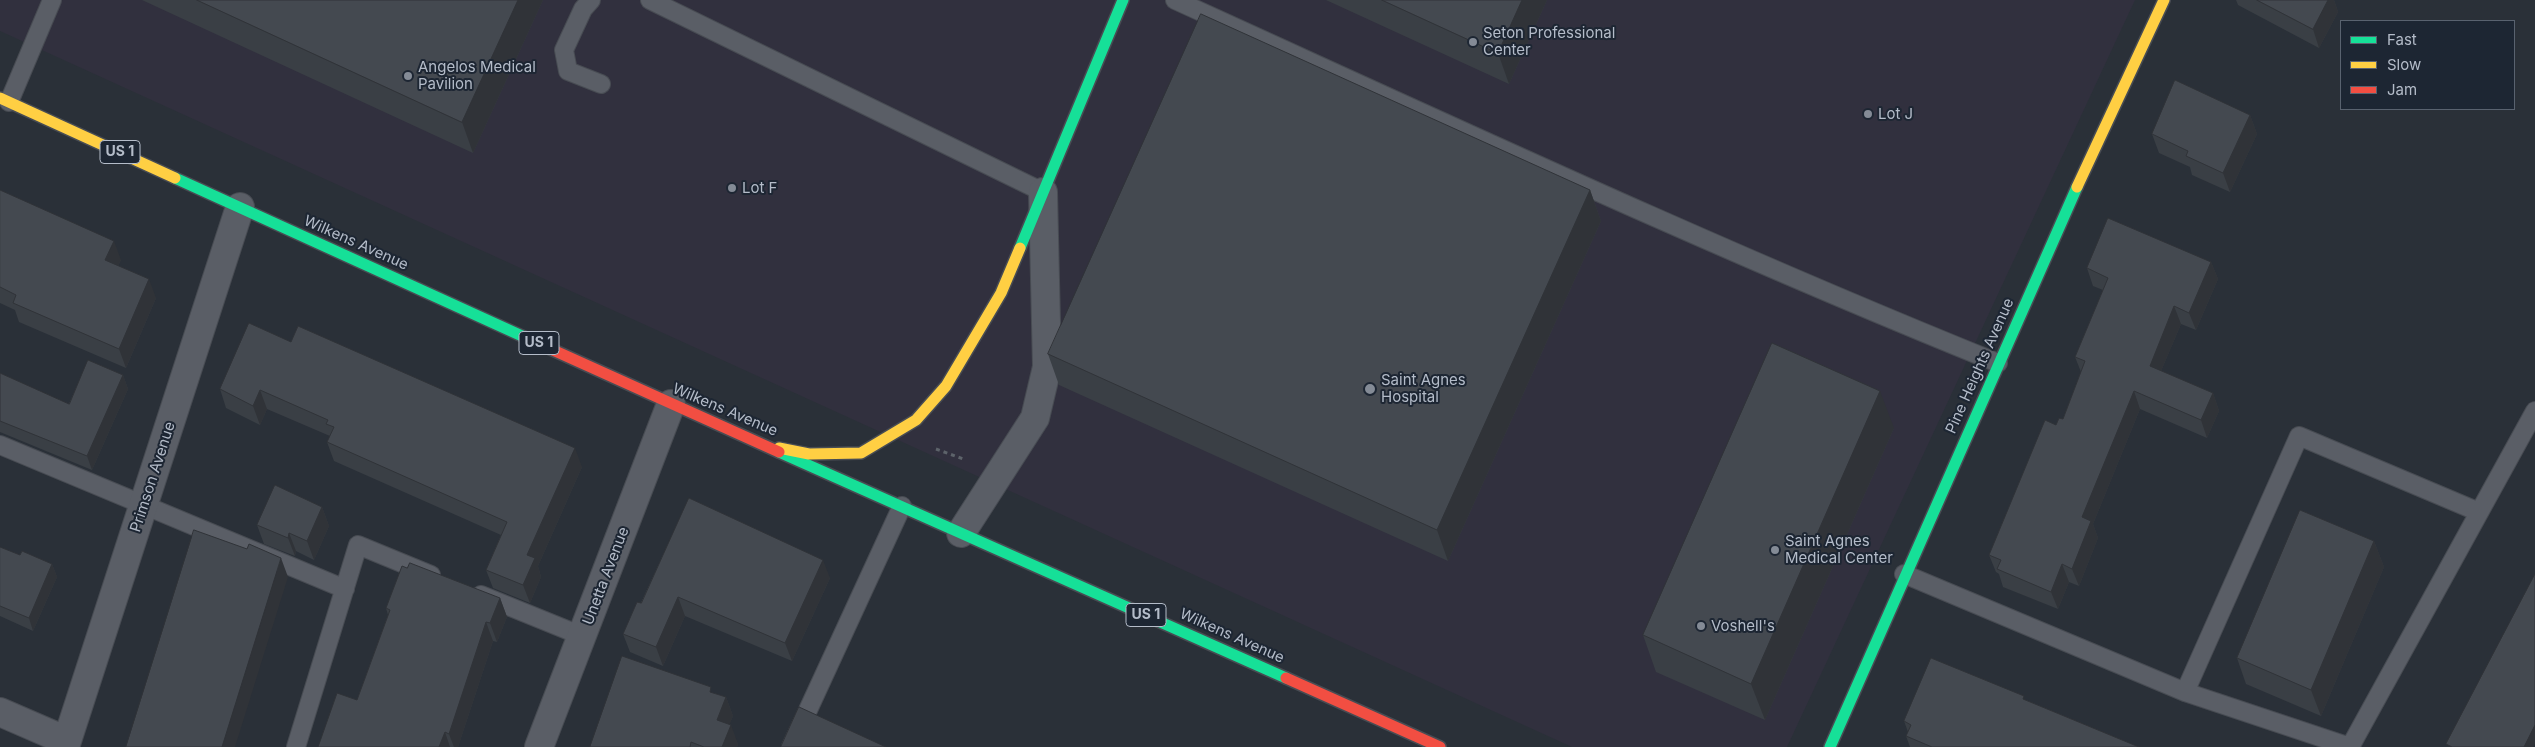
<!DOCTYPE html>
<style>
body{margin:0}
#map{position:relative;width:2535px;height:747px;overflow:hidden;background:#2a3038;font-family:Inter,sans-serif}
canvas{display:block}
.legend{position:absolute;left:2340px;top:20px;width:175px;height:90px;box-sizing:border-box;background:#1d2633;border:1px solid #59626f;margin:0;padding:6px 9px;list-style:none;font-size:15px;color:#b4bcc9}
.legend li{display:flex;align-items:center;gap:10px;height:25px}
.legend b{width:25px;border:1px solid #59626f}
</style>
<div id="map">
<canvas width="2535" height="747"></canvas>
<ul class="legend">
<li><b style="height:6px;background:#16e098"></b>Fast</li>
<li><b style="height:6px;background:#ffcf43"></b>Slow</li>
<li><b style="height:6px;background:#f24e42"></b>Jam</li>
</ul>
</div>
<script>
const g = document.querySelector('canvas').getContext('2d');
g.lineJoin = 'round';
function fill(path, color) { g.fillStyle = color; g.fill(path, 'evenodd'); }
function strokePath(path, color, width, dash) { g.strokeStyle = color; g.lineWidth = width; g.lineCap = dash ? 'butt' : 'round'; g.setLineDash(dash || []); g.stroke(path); }
function write(font, color, halo, rows, align = 'center') {
  g.font = font + ' Inter,sans-serif'; g.lineWidth = 4; g.setLineDash([]); g.textBaseline = 'middle'; g.strokeStyle = halo; g.fillStyle = color; for (const [text, x, y, turn = 0] of rows) {
    g.save(); g.translate(x, y); g.rotate((+turn || 0) * Math.PI / 180); g.textAlign = isNaN(turn) ? turn : align; if (halo) g.strokeText(text, 0, 0); g.fillText(text, 0, 0); g.restore();
  }
}
fill(new Path2D(`
 M 0,0 L 2135,0 L 1787,747 L 1572,747 L 0,31 Z`), '#31303e');
const lane = new Path2D(`
 M 591,0 L 583,9 L 564,50 L 568,71 L 601,84
 M 650,0 L 1043,192
 M 1175,0 C 1448,124 1720,251 1998,363
 M 9,102 L 52,0
 M 0,445 L 345,589
 M 1904,574 L 2185,692 L 2350,747
 M 481,595 L 582,636
 M 2185,692 L 2299,436 L 2479,512
 M 296,747 L 358,545 L 431,575
 M 791,747 L 902,506
 M 2350,747 L 2535,411`);
const street = new Path2D(`
 M 961,533 L 1035,418 L 1047,367 L 1043,192
 M 0,712 L 67,741
 M 65,747 L 240,207
 M 539,747 L 671,404`);
const fast = new Path2D(`
 M 175,178 L 544,346
 M 1020,248 L 1123,0
 M 779,452 L 1286,678
 M 1830,747 L 2077,187`);
const slow = new Path2D(`
 M 0,98 L 175,178
 M 2077,187 L 2164,0
 M 779,448 L 809,454 L 861,453 L 916,420 L 946,386 L 1001,293 L 1020,248`);
const jam = new Path2D(`
 M 544,346 L 779,452
 M 1286,678 L 1440,747`);
strokePath(lane, '#484c53', 20);
strokePath(street, '#484c53', 30);
strokePath(fast, '#484c53', 14);
strokePath(slow, '#484c53', 14);
strokePath(jam, '#484c53', 14);
strokePath(new Path2D(`
 M 936,449 L 966,460`), '#5d636a', 3, [4, 4]);
strokePath(lane, '#5a5e66', 18);
strokePath(street, '#5a5e66', 28);
strokePath(fast, '#16e098', 11);
strokePath(slow, '#ffcf43', 11);
strokePath(jam, '#f24e42', 11);
fill(new Path2D(`
 M 142,0 L 543,0 L 473,153 Z
 M 1326,0 L 1547,0 L 1509,84 Z
 M 2236,0 L 2334,0 L 2338,12 L 2319,48 L 2238,5 Z
 M 2250,115 L 2257,134 L 2230,192 L 2192,175 L 2190,167 L 2159,153 L 2152,134 Z
 M 0,190 L 121,260 L 118,266 L 156,298 L 126,368 L 19,322 L 15,310 L 0,303 Z
 M 1590,190 L 1601,221 L 1448,561 L 1059,385 L 1048,354 Z
 M 2211,262 L 2218,279 L 2196,330 L 2181,324 L 2161,371 L 2213,393 L 2219,411 L 2207,438 L 2140,409 L 2093,524 L 2098,538 L 2079,586 L 2069,582 L 2058,609 L 2003,587 L 1999,574 L 1996,572 L 1989,555 L 2056,425 L 2063,419 L 2081,372 L 2075,357 L 2103,290 L 2093,286 L 2087,268 Z
 M 291,342 L 582,467 L 538,566 L 541,577 L 530,603 L 493,588 L 486,570 L 501,535 L 334,461 L 327,442 L 330,436 L 267,409 L 260,425 L 226,408 L 220,389 Z
 M 0,373 L 69,404 L 123,375 L 128,389 L 92,470 L 0,432 Z
 M 1894,428 L 1765,720 L 1656,672 L 1643,635 Z
 M 689,498 L 830,578 L 792,661 L 685,616 L 663,666 L 630,652 L 623,634 L 641,603 Z
 M 322,507 L 329,526 L 314,560 L 296,551 L 295,556 L 264,544 L 257,525 Z
 M 2374,541 L 2384,567 L 2321,716 L 2246,684 L 2237,658 Z
 M 0,547 L 20,555 L 52,564 L 57,577 L 33,631 L 0,616 Z
 M 500,598 L 507,617 L 497,642 L 493,641 L 458,747 L 318,747 L 357,700 L 388,615 L 386,608 Z
 M 713,693 L 726,697 L 733,716 L 729,725 L 738,744 L 737,747 L 590,747 Z
 M 2026,700 L 2139,747 L 1910,747 L 1906,736 L 1908,732 L 1904,721 Z`), '#3a3f45');
fill(new Path2D(`
 M 518,0 L 543,0 L 473,153 L 462,122 Z
 M 1522,0 L 1547,0 L 1509,84 L 1498,53 Z
 M 2328,0 L 2334,0 L 2338,12 L 2319,48 L 2313,29 Z
 M 2250,115 L 2257,134 L 2230,192 L 2223,173 Z
 M 1590,190 L 1601,221 L 1448,561 L 1437,530 Z
 M 114,241 L 121,260 L 112,279 L 105,260 Z
 M 2211,262 L 2218,279 L 2196,330 L 2189,313 Z
 M 149,279 L 156,298 L 126,368 L 119,349 Z
 M 2174,306 L 2181,324 L 2156,383 L 2150,366 Z
 M 123,375 L 128,389 L 92,470 L 87,456 Z
 M 260,390 L 267,409 L 260,425 L 253,406 Z
 M 1880,391 L 1894,428 L 1765,720 L 1751,684 Z
 M 2134,391 L 2140,409 L 2093,524 L 2098,538 L 2079,586 L 2072,569 L 2082,517 Z
 M 2213,393 L 2219,411 L 2207,438 L 2201,420 Z
 M 575,448 L 582,467 L 538,566 L 541,577 L 530,603 L 523,585 L 527,555 Z
 M 322,507 L 329,526 L 314,560 L 307,541 Z
 M 289,533 L 296,551 L 295,556 L 288,538 Z
 M 2374,541 L 2384,567 L 2321,716 L 2311,690 Z
 M 281,558 L 288,577 L 235,747 L 222,747 Z
 M 823,560 L 830,578 L 792,661 L 785,643 Z
 M 52,564 L 57,577 L 33,631 L 29,618 Z
 M 2062,564 L 2069,582 L 2058,609 L 2051,592 Z
 M 678,597 L 685,616 L 663,666 L 656,647 Z
 M 500,598 L 507,617 L 497,642 L 490,623 Z
 M 486,622 L 493,641 L 458,747 L 454,747 L 449,734 Z
 M 726,697 L 733,716 L 724,739 L 717,720 Z
 M 731,725 L 738,744 L 737,747 L 722,747 Z
 M 2535,725 L 2535,744 L 2533,747 L 2524,747 Z
 M 445,732 L 450,747 L 439,747 Z`), '#303338');
const building = new Path2D(`
 M 197,0 L 518,0 L 462,122 Z
 M 1382,0 L 1522,0 L 1498,53 Z
 M 2257,0 L 2328,0 L 2313,29 Z
 M 1201,14 L 1590,190 L 1437,530 L 1048,354 Z
 M 2175,80 L 2250,115 L 2223,173 L 2186,156 L 2188,151 L 2152,134 Z
 M 0,190 L 114,241 L 105,260 L 149,279 L 119,349 L 13,303 L 16,295 L 0,287 Z
 M 2108,218 L 2211,262 L 2189,313 L 2174,306 L 2150,366 L 2213,393 L 2201,420 L 2134,391 L 2082,517 L 2091,521 L 2072,569 L 2062,564 L 2051,592 L 1997,569 L 2001,560 L 1989,555 L 2045,420 L 2056,425 L 2059,418 L 2063,419 L 2085,361 L 2075,357 L 2108,278 L 2087,268 Z
 M 249,323 L 291,342 L 298,326 L 575,448 L 527,555 L 535,558 L 523,585 L 486,570 L 507,522 L 327,442 L 334,427 L 326,424 L 328,420 L 260,390 L 253,406 L 220,389 Z
 M 1772,343 L 1880,391 L 1751,684 L 1643,635 Z
 M 88,360 L 123,375 L 87,456 L 0,421 L 0,373 L 69,404 Z
 M 275,485 L 322,507 L 307,541 L 289,533 L 288,538 L 257,525 Z
 M 689,498 L 823,560 L 785,643 L 678,597 L 656,647 L 623,634 L 637,602 L 641,603 Z
 M 2300,510 L 2374,541 L 2311,690 L 2237,658 Z
 M 194,530 L 247,549 L 249,544 L 281,558 L 222,747 L 126,747 Z
 M 0,547 L 20,555 L 22,551 L 52,564 L 29,618 L 0,606 Z
 M 410,563 L 500,598 L 490,623 L 486,622 L 449,734 L 445,732 L 439,747 L 318,747 L 337,693 L 357,700 L 390,610 L 386,608 L 402,566 L 407,568 Z
 M 2535,574 L 2535,725 L 2524,747 L 2452,747 L 2446,744 Z
 M 622,656 L 711,687 L 710,692 L 726,697 L 717,720 L 731,725 L 722,747 L 704,747 L 691,742 L 690,747 L 590,747 Z
 M 1931,658 L 2024,696 L 2023,699 L 2139,747 L 1932,747 L 1906,736 L 1911,725 L 1904,721 Z
 M 799,707 L 886,747 L 781,747 Z`);
fill(building, '#444950');
strokePath(building, '#303338', 1);
for (const [x, y, r, color] of [
 [1473,42,5,"#848b96"],
 [408,76,5,"#848b96"],
 [1868,114,5,"#848b96"],
 [732,188,5,"#848b96"],
 [1370,389,6,"#848b96"],
 [1775,550,5,"#848b96"],
 [1701,626,5,"#848b96"]
]) { const dot = new Path2D(); dot.arc(x, y, r, 0, 2 * Math.PI); g.fillStyle = color; g.fill(dot); strokePath(dot, '#1d2633', 2); }
for (const [x, y, w] of [
 [120,152,40],
 [539,343,40],
 [1146,615,40]
]) { const box = new Path2D(); box.roundRect(x - w / 2, y - 11.5, w, 23, 4); g.fillStyle = '#1d2633'; g.fill(box); strokePath(box, '#b4bcc9', 1); }
write('bold 14px', '#b4bcc9', null, [
 ["US 1",120,152],
 ["US 1",539,343],
 ["US 1",1146,615]
]);
write('15px', '#b4bcc9', '#1d2633', [
 ["Seton Professional",1483,33],
 ["Center",1483,50],
 ["Angelos Medical",418,67],
 ["Pavilion",418,84],
 ["Lot J",1878,114],
 ["Lot F",742,188],
 ["Saint Agnes",1381,380],
 ["Hospital",1381,397],
 ["Saint Agnes",1785,541],
 ["Medical Center",1785,558],
 ["Voshell's",1711,626]
], 'left');
write('15px', '#b4bcc9', '#1d2633', [
 ["Wilkens Avenue",356,243,24],
 ["Pine Heights Avenue",1980,366,-66],
 ["Wilkens Avenue",725,410,23],
 ["Primson Avenue",153,477,-72],
 ["Unetta Avenue",606,576,-69],
 ["Wilkens Avenue",1232,636,24]
]);
</script>
